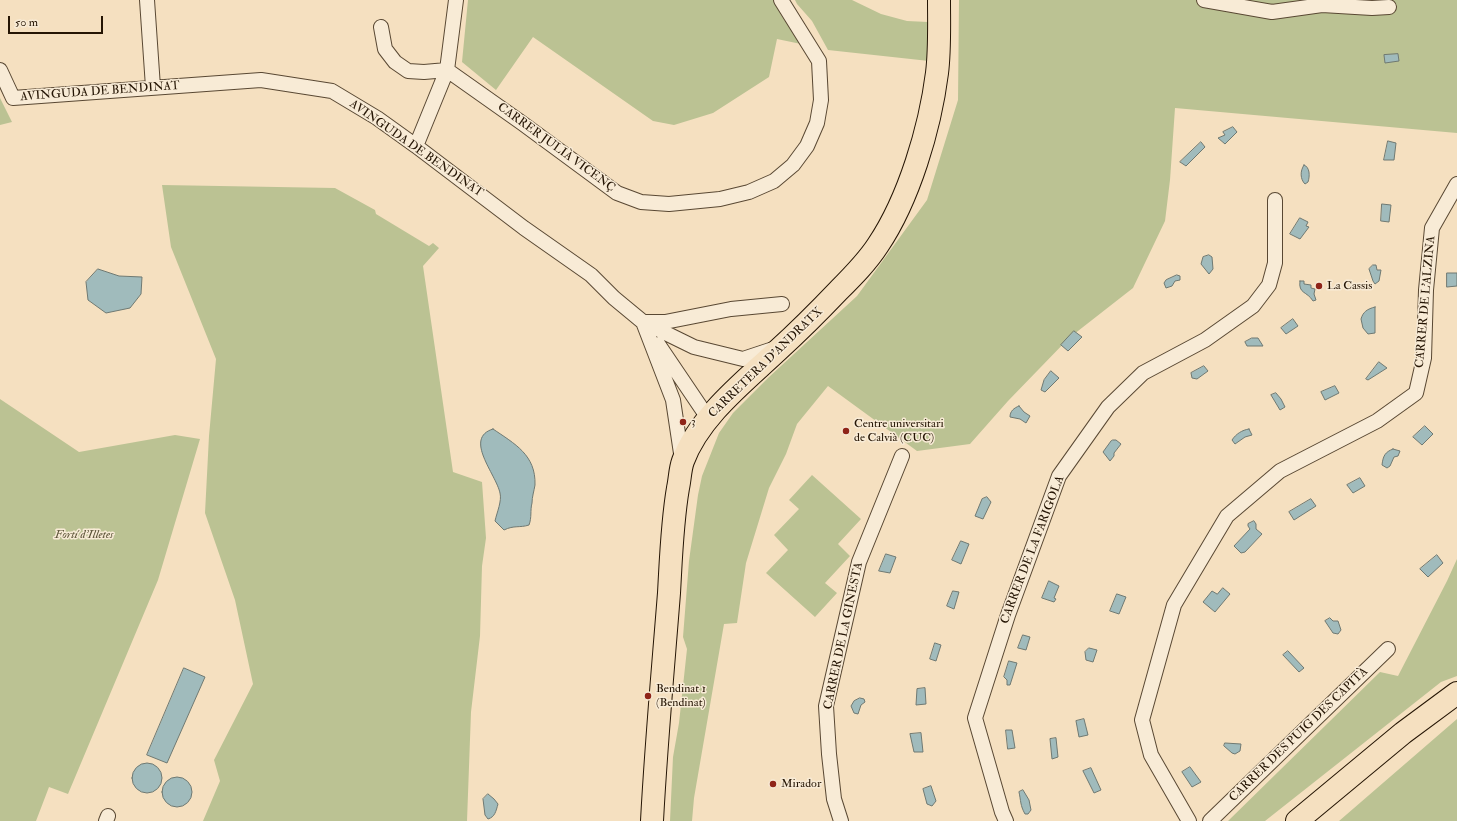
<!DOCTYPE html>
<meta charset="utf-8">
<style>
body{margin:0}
#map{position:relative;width:1457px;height:821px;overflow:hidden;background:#f5e0c0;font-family:"IM FELL Double Pica",serif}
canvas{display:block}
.scale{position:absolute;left:8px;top:16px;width:95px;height:18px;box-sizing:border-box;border:2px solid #251504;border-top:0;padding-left:5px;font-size:12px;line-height:14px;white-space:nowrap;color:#251504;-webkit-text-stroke:3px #f8ebd6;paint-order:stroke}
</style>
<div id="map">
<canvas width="1457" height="821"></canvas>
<div class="scale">50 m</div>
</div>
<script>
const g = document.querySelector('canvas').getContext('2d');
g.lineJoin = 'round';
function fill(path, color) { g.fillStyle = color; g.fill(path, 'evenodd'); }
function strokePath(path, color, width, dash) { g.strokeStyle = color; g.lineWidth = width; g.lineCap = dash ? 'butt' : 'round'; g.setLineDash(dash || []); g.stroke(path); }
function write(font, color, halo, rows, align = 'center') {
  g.font = font + ' "IM FELL Double Pica",serif'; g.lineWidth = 3; g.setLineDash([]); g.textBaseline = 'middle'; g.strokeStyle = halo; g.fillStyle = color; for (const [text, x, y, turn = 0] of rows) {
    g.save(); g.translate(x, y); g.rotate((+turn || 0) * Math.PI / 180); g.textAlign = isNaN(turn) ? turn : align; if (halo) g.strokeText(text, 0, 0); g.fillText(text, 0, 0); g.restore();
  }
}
fill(new Path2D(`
 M 468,0 L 775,0 L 781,15 L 801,44 L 777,39 L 769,77 L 713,113 L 674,125 L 653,121 L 533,37 L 496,90 L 462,62 Z
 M 795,0 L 852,0 L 881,14 L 907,21 L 928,22 L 929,61 L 828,50 L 812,21 L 797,4 Z
 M 959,0 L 1457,0 L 1457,133 L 1175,108 L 1170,180 L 1165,221 L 1133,288 L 1069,338 L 1008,401 L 970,444 L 917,451 L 828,386 L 797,424 L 786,454 L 769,488 L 746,563 L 737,623 L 724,624 L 694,798 L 692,821 L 670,821 L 673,757 L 679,723 L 687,649 L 683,637 L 689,561 L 698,495 L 702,476 L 719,433 L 733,413 L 769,377 L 857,296 L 927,200 L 958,100 Z
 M 0,98 L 12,122 L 0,125 Z
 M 162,185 L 335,188 L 375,210 L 376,214 L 429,246 L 433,243 L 439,248 L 423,266 L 453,472 L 482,482 L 486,538 L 482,566 L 480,636 L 471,712 L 467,821 L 203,821 L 220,781 L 214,760 L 253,684 L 235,600 L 205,513 L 209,436 L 216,359 L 171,247 Z
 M 0,399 L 79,452 L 175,435 L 200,439 L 158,580 L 68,794 L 49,787 L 36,821 L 0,821 Z
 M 812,475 L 861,519 L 838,544 L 850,556 L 825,583 L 837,593 L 815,617 L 766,573 L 788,550 L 774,535 L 799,509 L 789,500 Z
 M 1457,559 L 1457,676 L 1441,682 L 1265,821 L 1228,821 L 1380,672 L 1398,676 L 1447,581 Z
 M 1457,719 L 1457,821 L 1339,821 Z`), '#bbc293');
const water = new Path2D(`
 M 1398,54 L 1399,61 L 1385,63 L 1384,55 Z
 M 1233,127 L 1237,132 L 1225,144 L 1218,138 L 1225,135 L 1223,132 Z
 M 1388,141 L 1396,143 L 1394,160 L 1384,160 Z
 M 1201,142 L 1205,147 L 1186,166 L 1180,162 Z
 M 1304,165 C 1310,167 1310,176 1308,182 L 1305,184 C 1300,179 1300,171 1304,165 Z
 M 1382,204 L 1391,205 L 1389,222 L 1381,221 Z
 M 1300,218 L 1308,222 L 1306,226 L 1309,227 L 1300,239 L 1290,234 Z
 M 1209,255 L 1212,257 L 1213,269 L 1209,274 L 1201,264 L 1203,257 Z
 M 1373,265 L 1376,265 L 1377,270 L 1381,270 L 1379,281 L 1375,284 L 1373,281 L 1369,269 Z
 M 98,269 L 119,276 L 142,277 L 141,294 L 130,308 L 106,313 L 88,300 L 86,282 Z
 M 1447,273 L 1457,273 L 1457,286 L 1447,287 Z
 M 1177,275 L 1180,276 L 1180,280 L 1175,281 L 1172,286 L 1166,288 L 1164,283 L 1166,280 Z
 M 1300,281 L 1304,281 L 1304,284 L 1311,285 L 1311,288 L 1315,289 L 1314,294 L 1316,300 L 1313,301 C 1307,291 1298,294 1300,281 Z
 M 1375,307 L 1375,333 L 1368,334 L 1363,328 L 1361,319 C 1363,312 1367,309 1375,307 Z
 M 1293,319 L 1298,326 L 1286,334 L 1281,328 Z
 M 1074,331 L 1082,337 L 1068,351 L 1061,345 Z
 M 1252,338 L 1258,338 L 1263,346 L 1247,346 L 1245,342 Z
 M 1379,362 L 1387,368 L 1368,380 L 1366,379 Z
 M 1204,366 L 1208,371 L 1197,379 L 1192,378 L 1191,373 Z
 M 1051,371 L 1059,378 L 1045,392 L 1041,390 L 1044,380 Z
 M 1335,386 L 1339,393 L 1325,400 L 1321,392 Z
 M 1276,393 L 1281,399 L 1285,407 L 1280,410 L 1271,395 Z
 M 1019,406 L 1024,412 L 1030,416 L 1026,423 L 1020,419 L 1010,417 C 1010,411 1014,408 1019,406 Z
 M 1425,426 L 1433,434 L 1422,445 L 1413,437 Z
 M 493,429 C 515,444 536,455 535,485 C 534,491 532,497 532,503 C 530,511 532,517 529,525 C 520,528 514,525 504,530 L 495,521 C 497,512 502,501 500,493 C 496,474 463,438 493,429 Z
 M 1249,429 L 1252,435 L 1245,437 L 1235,444 L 1232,440 C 1236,434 1242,430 1249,429 Z
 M 1113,440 L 1116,440 L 1121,444 L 1114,453 L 1114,456 L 1110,461 L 1103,452 L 1111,441 Z
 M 1393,449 L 1400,451 L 1398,456 L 1394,457 L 1390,466 L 1387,468 L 1382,465 C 1383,456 1385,452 1393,449 Z
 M 1360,478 L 1365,486 L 1353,493 L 1347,485 Z
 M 987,497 L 991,502 L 983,519 L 975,516 L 982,499 Z
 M 1311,499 L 1316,506 L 1294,520 L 1289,512 Z
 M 1254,521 L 1256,524 L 1256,529 L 1262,534 L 1245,552 L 1241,553 L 1234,546 L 1250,529 L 1248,526 L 1248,524 Z
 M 961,541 L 969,544 L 961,564 L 952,560 Z
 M 886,554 L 896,557 L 890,573 L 879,571 Z
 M 1437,555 L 1443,563 L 1428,577 L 1420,569 Z
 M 1049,581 L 1059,586 L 1054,598 L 1056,599 L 1054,602 L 1042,598 Z
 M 1223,588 L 1230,594 L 1215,612 L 1203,602 L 1212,591 L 1217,594 Z
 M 953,591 L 959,592 L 954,609 L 947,606 Z
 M 1117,594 L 1126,597 L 1119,614 L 1110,611 Z
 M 1330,618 L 1333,621 L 1338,621 L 1341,630 L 1338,634 L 1333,633 L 1325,621 Z
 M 1023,635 L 1030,637 L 1026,650 L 1018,648 Z
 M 935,643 L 941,645 L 936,661 L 930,659 Z
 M 1089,648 L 1097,650 L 1093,662 L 1086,660 L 1085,652 Z
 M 1288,651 L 1304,668 L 1299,672 L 1283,655 Z
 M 1009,661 L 1017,663 L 1010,685 L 1007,685 L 1007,680 L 1004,677 Z
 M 184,668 L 205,677 L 167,763 L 147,755 Z
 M 925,688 L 926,704 L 916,705 L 917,689 Z
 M 860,698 L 864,699 L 865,702 L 861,705 L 858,714 L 854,713 L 851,706 L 854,701 Z
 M 1084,719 L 1088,735 L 1079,737 L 1076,721 Z
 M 1006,730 L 1012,730 L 1015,748 L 1008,749 Z
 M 921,733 L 923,752 L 914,752 L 910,734 Z
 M 1056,738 L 1058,757 L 1052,759 L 1050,739 Z
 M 1225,743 L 1241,744 L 1240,751 L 1235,754 L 1232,753 L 1224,746 Z
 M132 778a15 15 0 1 1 30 0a15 15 0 1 1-30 0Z
 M 1190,767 L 1201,782 L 1192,787 L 1182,772 Z
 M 1091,768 L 1101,790 L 1094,793 L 1083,771 Z
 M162 792a15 15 0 1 1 30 0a15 15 0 1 1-30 0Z
 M 931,786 L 936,801 L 932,806 L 927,804 L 923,789 Z
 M 1023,790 L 1029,800 L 1031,810 L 1028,814 L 1025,814 C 1020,805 1021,801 1019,792 Z
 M 488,794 L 494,799 L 498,804 C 496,811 495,817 488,819 L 485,815 L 483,799 Z`);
fill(water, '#a0bbbc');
strokePath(water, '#6f7972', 1);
const minor = new Path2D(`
 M 147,0 L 153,87
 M 1204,0 L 1272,12 L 1322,5 L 1372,8 L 1389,7
 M 381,27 L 385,49 L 395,62 L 408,71 L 424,72 L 447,70 L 522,123 L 617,193 L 641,202 L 669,204 L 720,199 L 749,192 L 774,181 L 793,165 L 807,146 L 817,123 L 821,100 L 819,61 L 781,0
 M 0,70 L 13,98 L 261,80 L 332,91 L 377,118 L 416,146 L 524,228 L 591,275 L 614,298 L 643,322 L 694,347 L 743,359 L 776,348
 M 416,146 L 447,70 L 456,0
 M 643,322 L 673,400 L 682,460
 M 645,322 L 665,322 L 731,309 L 782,304
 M 658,344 L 708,418
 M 106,821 L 108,816
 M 841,821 L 834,799 L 829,754 L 826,706 L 859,562 L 902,456
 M 1006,821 L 1002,812 L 975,718 L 1008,615 L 1059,476 L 1108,407 L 1143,373 L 1205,340 L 1253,306 L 1269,285 L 1275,263 L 1275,200
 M 1189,821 L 1151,755 L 1142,720 L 1174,605 L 1227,516 L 1280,471 L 1377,421 L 1416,393 L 1424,358 L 1426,290 L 1432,228 L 1457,184
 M 1210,821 L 1388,649`);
const primary = new Path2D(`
 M 652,821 C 656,745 663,669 669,593 C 671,558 672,523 678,488 C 680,479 680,469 683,461 C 699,417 744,382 777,351 C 799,331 819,311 839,290 C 853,276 867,262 878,245 C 909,199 930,128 937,73 C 940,49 939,24 939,0`);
const motorway = new Path2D(`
 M 1297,821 L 1403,733 L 1457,693`);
strokePath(minor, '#594833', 16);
strokePath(primary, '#251504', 24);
strokePath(motorway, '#251504', 24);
strokePath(minor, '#f8ebd6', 14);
strokePath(primary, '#f5e0c0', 22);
strokePath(motorway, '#f5e0c0', 22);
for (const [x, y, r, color] of [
 [1319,286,4,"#8f2418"],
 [683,422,4,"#8f2418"],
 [846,431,4,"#8f2418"],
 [648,696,4,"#8f2418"],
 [773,784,4,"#8f2418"]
]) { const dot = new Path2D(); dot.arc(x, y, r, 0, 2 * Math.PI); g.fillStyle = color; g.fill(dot); strokePath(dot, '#f8ebd6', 1.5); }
write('12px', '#251504', '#f8ebd6', [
 ["AVINGUDA DE BENDINAT",100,92,-4],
 ["CARRER JULIÀ VICENÇ",556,148,36],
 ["AVINGUDA DE BENDINAT",416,149,35],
 ["CARRER DE L'ALZINA",1426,302,-85],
 ["CARRETERA D'ANDRATX",766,363,-44],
 ["CARRER DE LA FARIGOLA",1033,550,-69],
 ["CARRER DE LA GINESTA",844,636,-78],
 ["CARRER DES PUIG DES CAPITÀ",1299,735,-44]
]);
write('12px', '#251504', '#f8ebd6', [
 ["La Cassis",1327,286],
 ["3",691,422],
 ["Centre universitari",854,424],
 ["de Calvià (CUC)",854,438],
 ["Bendinat 1",656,689],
 ["(Bendinat)",656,703],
 ["Mirador",781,784]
], 'left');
write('italic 12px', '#5a5236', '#f8ebd6', [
 ["Fortí d'Illetes",84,535]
]);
</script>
